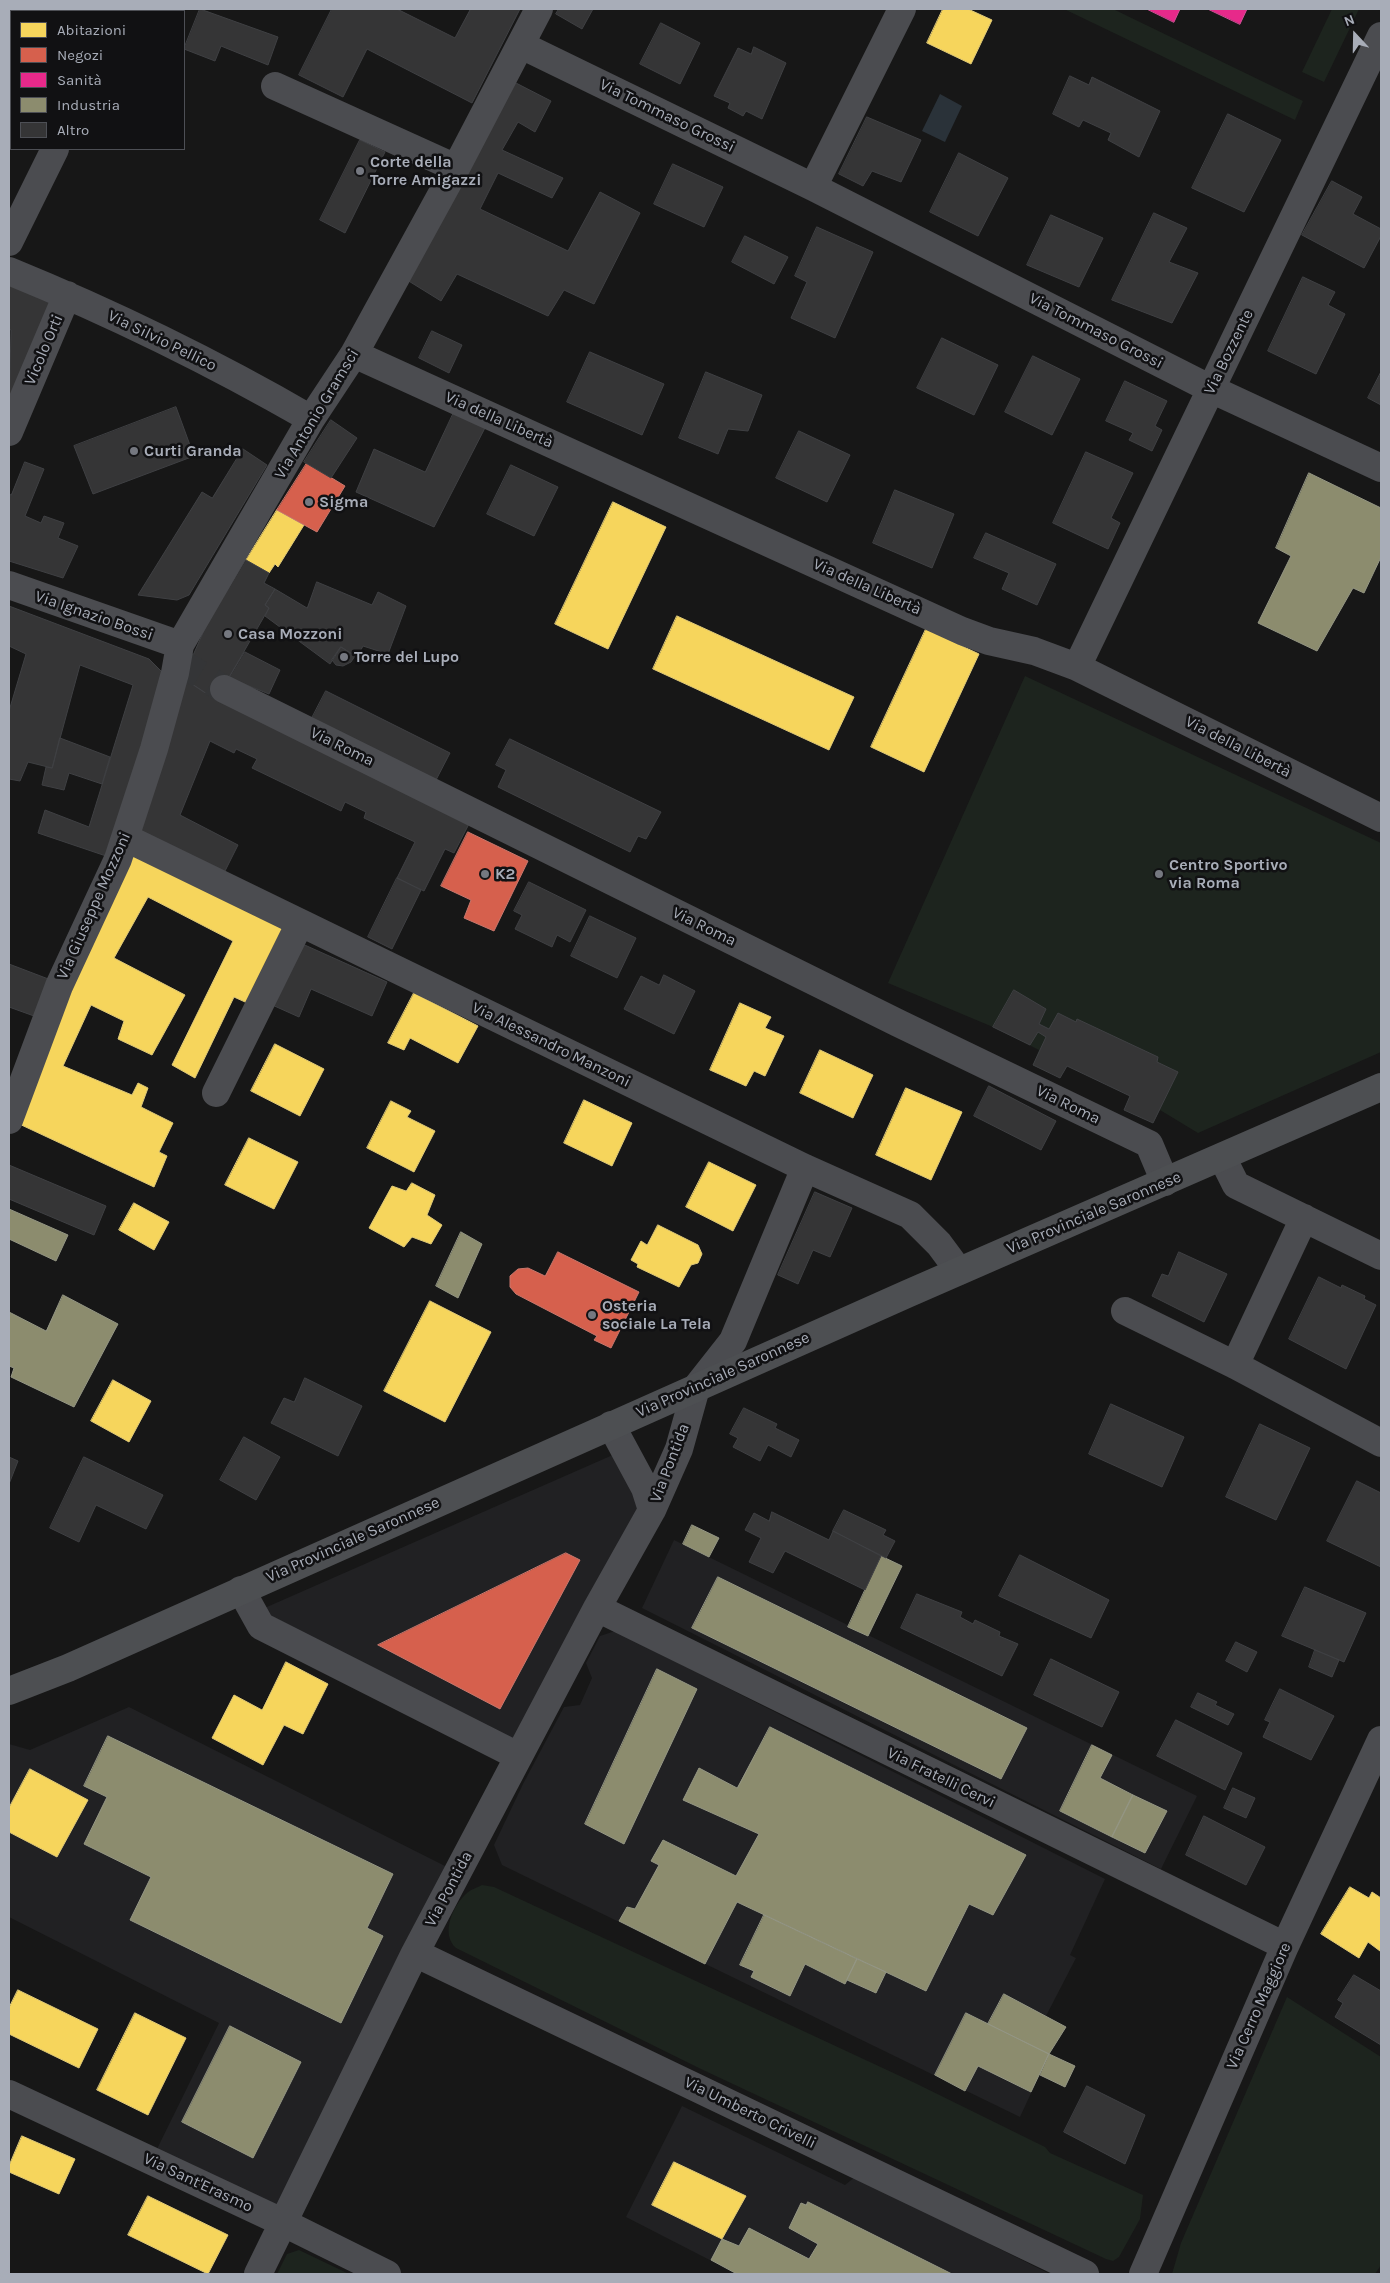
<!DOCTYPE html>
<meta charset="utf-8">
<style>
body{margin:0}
#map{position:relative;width:1390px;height:2283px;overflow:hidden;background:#171717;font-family:Karla,sans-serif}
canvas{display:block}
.frame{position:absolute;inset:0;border:10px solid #a8adb8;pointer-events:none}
.legend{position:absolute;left:10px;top:10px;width:175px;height:140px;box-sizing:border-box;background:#111113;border:1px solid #4d4f55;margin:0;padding:6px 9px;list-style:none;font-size:15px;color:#a8adb8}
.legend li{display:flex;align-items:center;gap:10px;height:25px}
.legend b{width:25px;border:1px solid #4d4f55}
.north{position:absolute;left:1330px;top:10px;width:50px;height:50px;-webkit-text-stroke:4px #111113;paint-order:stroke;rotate:339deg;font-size:14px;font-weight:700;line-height:20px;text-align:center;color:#a8adb8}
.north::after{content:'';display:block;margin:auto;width:18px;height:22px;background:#a8adb8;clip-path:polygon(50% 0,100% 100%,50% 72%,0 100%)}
</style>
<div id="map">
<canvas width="1390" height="2283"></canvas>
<div class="frame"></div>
<ul class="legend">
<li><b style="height:14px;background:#f6d55c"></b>Abitazioni</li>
<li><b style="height:14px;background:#d6604d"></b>Negozi</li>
<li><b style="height:14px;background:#e7298a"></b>Sanità</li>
<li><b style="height:14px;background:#8c8c6e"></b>Industria</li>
<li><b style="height:14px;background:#353536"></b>Altro</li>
</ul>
<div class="north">N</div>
</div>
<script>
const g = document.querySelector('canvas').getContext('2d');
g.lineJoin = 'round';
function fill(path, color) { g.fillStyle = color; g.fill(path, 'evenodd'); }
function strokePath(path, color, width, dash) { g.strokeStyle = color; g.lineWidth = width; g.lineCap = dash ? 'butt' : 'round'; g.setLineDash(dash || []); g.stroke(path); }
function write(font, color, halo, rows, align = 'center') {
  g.font = font + ' Karla,sans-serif'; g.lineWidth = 5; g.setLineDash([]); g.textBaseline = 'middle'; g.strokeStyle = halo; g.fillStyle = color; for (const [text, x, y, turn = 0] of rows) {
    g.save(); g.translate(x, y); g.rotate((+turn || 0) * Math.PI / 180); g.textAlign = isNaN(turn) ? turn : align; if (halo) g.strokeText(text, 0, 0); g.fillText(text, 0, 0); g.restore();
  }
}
fill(new Path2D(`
 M 615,1454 L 647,1518 L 515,1745 L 260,1610 Z
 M 674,1540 L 1197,1796 L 1161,1869 L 642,1608 Z
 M 615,1631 L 1105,1879 L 1070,1955 L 1076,1958 L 1046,2016 L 1066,2027 L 1049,2054 L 1020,2117 L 502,1865 L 494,1845 L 523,1784 L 564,1707 L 580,1705 L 592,1678 L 586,1663 L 600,1636 Z
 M 129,1707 L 449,1868 L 281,2213 L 155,2153 L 219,2023 L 9,1917 L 9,1744 L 30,1750 Z
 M 682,2106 L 845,2185 L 855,2177 L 1050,2274 L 737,2274 L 626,2217 Z`), '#212123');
fill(new Path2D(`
 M 1064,9 L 1113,9 L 1303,101 L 1295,120 Z
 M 1332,9 L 1359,9 L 1324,82 L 1302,72 Z
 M 1025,676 L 1381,843 L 1381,1052 L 1198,1133 L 1160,1110 L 1153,1123 L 1124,1110 L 1130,1096 L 1067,1066 L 1060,1078 L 1033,1065 L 1039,1050 L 993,1027 L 888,983 Z
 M 482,1885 L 494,1887 L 915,2083 L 1045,2147 L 1050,2153 L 1143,2195 L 1140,2219 L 1119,2257 L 1113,2261 L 1106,2259 L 701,2069 L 456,1948 C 440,1934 453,1905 467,1893 C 471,1889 477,1888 482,1885 Z
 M 1287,1997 L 1381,2057 L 1381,2265 L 1375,2274 L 1172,2274 L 1181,2243 Z
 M 299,2250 L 349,2274 L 277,2274 L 287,2254 Z`), '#1d241e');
fill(new Path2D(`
 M 940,94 L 962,106 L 945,142 L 922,131 Z`), '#2a3239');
const homes = new Path2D(`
 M 943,9 L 968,9 L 992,20 L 971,64 L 927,43 Z
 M 613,502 L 666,527 L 608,649 L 555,624 Z
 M 277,510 L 304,525 L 278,567 L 275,564 L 269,573 L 246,560 Z
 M 677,616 L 854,697 L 829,750 L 653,669 Z
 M 926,629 L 979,654 L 924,772 L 871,747 Z
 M 131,849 L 289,929 L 254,1006 L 234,997 L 195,1078 L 172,1065 L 233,941 L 148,897 L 114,958 L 185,995 L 152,1055 L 118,1039 L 124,1021 L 91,1005 L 63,1066 L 132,1095 L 138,1083 L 148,1088 L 141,1107 L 173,1123 L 159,1152 L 167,1156 L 154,1187 L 15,1122 Z
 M 414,993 L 478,1026 L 458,1063 L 410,1038 L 404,1050 L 388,1043 Z
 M 740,1003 L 771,1017 L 765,1028 L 784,1036 L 765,1076 L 754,1071 L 746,1086 L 710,1070 Z
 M 275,1044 L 324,1069 L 300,1116 L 251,1091 Z
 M 820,1050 L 873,1075 L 853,1118 L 800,1093 Z
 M 906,1088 L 962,1112 L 931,1180 L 876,1155 Z
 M 584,1100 L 632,1123 L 612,1166 L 564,1143 Z
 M 391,1101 L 411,1111 L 407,1117 L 435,1131 L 414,1172 L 367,1148 Z
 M 249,1138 L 298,1162 L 274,1209 L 225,1185 Z
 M 709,1162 L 756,1185 L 733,1231 L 686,1207 Z
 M 412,1183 L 435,1195 L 427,1215 L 442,1225 L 431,1244 L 412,1237 L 404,1247 L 369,1228 L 392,1186 L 406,1191 Z
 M 134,1203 L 169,1222 L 154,1250 L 119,1230 Z
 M 658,1225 L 698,1245 L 702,1254 L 698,1263 L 691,1265 L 679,1287 L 637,1267 L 638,1264 L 631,1260 L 641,1241 L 647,1245 Z
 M 430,1301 L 491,1332 L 445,1422 L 384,1391 Z
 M 113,1380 L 151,1401 L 129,1442 L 91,1421 Z
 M 286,1662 L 328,1684 L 303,1734 L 284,1725 L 263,1765 L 212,1738 L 234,1695 L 262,1710 Z
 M 30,1769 L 88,1800 L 57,1857 L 9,1832 L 9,1808 Z
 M 1350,1887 L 1369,1898 L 1372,1892 L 1381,1898 L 1381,1949 L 1380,1951 L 1368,1942 L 1359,1958 L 1321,1934 Z
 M 18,1990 L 98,2029 L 79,2068 L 9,2034 L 9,2008 Z
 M 135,2013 L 186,2038 L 148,2115 L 97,2090 Z
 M 22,2136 L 75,2159 L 59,2194 L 9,2172 L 9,2166 Z
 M 674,2162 L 746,2196 L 722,2239 L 652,2205 Z
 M 148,2196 L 228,2235 L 208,2274 L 128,2235 Z`);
fill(homes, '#f6d55c');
strokePath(homes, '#dfc978', 1);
const shops = new Path2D(`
 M 307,463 L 345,486 L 317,532 L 277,510 Z
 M 468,832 L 528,861 L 494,931 L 464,918 L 471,900 L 441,886 Z
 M 558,1252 L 639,1292 L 611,1348 L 594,1340 L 597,1336 L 516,1294 L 510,1287 L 510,1276 L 518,1269 L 528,1268 L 545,1276 Z
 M 566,1553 L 580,1560 L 500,1709 L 378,1645 Z`);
fill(shops, '#d6604d');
strokePath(shops, '#c8776d', 1);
const health = new Path2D(`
 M 1147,9 L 1180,9 L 1174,22 Z
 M 1208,9 L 1247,9 L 1240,24 Z`);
fill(health, '#e7298a');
strokePath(health, '#d45198', 1);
const industry = new Path2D(`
 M 1309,473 L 1381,508 L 1381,557 L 1364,593 L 1353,588 L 1317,651 L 1258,623 L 1291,556 L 1276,548 Z
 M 9,1209 L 68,1235 L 56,1261 L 9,1239 Z
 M 461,1232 L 482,1244 L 458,1298 L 436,1286 Z
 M 63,1295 L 118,1324 L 74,1407 L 11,1377 L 14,1368 L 9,1366 L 9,1312 L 46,1331 Z
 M 692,1525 L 719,1538 L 709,1557 L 683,1544 Z
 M 881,1556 L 902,1566 L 868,1636 L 848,1627 Z
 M 718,1577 L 1027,1728 L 1001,1779 L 692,1628 Z
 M 657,1669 L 697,1689 L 624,1844 L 585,1824 Z
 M 770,1727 L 1026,1855 L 993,1915 L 969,1904 L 926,1991 L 737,1902 L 705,1964 L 619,1921 L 627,1907 L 635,1909 L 659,1865 L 651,1861 L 663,1840 L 736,1876 L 759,1834 L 683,1800 L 699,1768 L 737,1788 Z
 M 108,1736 L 393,1874 L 367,1928 L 383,1936 L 341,2023 L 130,1920 L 151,1877 L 84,1844 L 107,1797 L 84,1786 Z
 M 1092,1745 L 1112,1755 L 1100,1778 L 1133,1795 L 1112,1837 L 1060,1811 Z
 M 1133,1795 L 1167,1811 L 1145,1853 L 1112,1837 Z
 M 764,1915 L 857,1959 L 845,1984 L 805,1964 L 790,1996 L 751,1977 L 754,1971 L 740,1965 Z
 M 857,1959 L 886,1972 L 876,1993 L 847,1980 Z
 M 1004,1994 L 1066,2027 L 1049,2054 L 988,2024 Z
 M 966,2013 L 1049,2054 L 1031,2092 L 978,2066 L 965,2091 L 935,2075 Z
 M 230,2026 L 301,2062 L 253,2158 L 182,2122 Z
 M 1049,2054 L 1075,2066 L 1065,2087 L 1040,2075 Z
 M 808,2202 L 952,2274 L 737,2274 L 711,2260 L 722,2239 L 739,2246 L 749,2228 L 809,2259 L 818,2244 L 789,2228 L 801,2203 L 806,2205 Z`);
fill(industry, '#8c8c6e');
strokePath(industry, '#949684', 1);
const building = new Path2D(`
 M 200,9 L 278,37 L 268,65 L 221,46 L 215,61 L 184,49 Z
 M 332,9 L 397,9 L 455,38 L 470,10 L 467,9 L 520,9 L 472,103 L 367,49 L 343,97 L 299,75 Z
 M 559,9 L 593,9 L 582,29 L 556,14 Z
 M 661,23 L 700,43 L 680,84 L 640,64 Z
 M 754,47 L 786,63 L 762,119 L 746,111 L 743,116 L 728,108 L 730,103 L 714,96 L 738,48 L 751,54 Z
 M 1070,76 L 1089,85 L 1092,77 L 1160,111 L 1139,157 L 1108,140 L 1111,133 L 1083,120 L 1079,127 L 1053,114 Z
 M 514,82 L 551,101 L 535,132 L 518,122 L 502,150 L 563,178 L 552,198 L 498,173 L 480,209 L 568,251 L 600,192 L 640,213 L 594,304 L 564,290 L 548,316 L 457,274 L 441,301 L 407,280 Z
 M 1228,114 L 1281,140 L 1244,212 L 1192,188 Z
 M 867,117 L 921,140 L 901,182 L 872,171 L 863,186 L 839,174 Z
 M 360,140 L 385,152 L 345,233 L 320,220 Z
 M 959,153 L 1008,178 L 978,236 L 930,212 Z
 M 673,164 L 723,187 L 704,227 L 654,204 Z
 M 1332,181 L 1362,197 L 1353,214 L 1381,229 L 1381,236 L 1364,268 L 1302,235 Z
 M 1154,213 L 1187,228 L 1169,262 L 1198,273 L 1172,323 L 1112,300 Z
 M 1051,215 L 1103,238 L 1079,287 L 1027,265 Z
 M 817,227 L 873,252 L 835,338 L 791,318 L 807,282 L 795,276 Z
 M 745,236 L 788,257 L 774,284 L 732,262 Z
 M 1303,277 L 1335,292 L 1328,305 L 1345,314 L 1316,374 L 1268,351 Z
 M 9,284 L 50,302 L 9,414 L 11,330 L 9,329 Z
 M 432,331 L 462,345 L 449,373 L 419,358 Z
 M 942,338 L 998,365 L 974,415 L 917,388 Z
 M 590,352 L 664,384 L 642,435 L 567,402 Z
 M 1033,356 L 1080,379 L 1052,435 L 1005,412 Z
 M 706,372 L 762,395 L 748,431 L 728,429 L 718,454 L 679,438 Z
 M 1381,372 L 1381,405 L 1368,398 Z
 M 1125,381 L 1167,401 L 1155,426 L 1162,430 L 1152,451 L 1129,440 L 1133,433 L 1106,421 Z
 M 176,407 L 194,456 L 93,494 L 74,446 Z
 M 456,408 L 487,424 L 434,527 L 356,492 L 374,449 L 425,472 Z
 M 331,420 L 357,438 L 331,478 L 304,462 Z
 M 799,431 L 850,455 L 827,502 L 776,478 Z
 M 243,449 L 267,465 L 189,595 L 177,600 L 138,595 L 202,492 L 212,498 Z
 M 1086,452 L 1133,473 L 1111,518 L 1120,523 L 1108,549 L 1053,523 Z
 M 25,462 L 44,469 L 25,516 L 41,523 L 44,516 L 64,523 L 58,538 L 78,546 L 63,578 L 9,561 L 9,494 L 11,495 Z
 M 511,465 L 558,487 L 534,536 L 487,514 Z
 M 895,490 L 954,514 L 932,568 L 873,543 Z
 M 986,533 L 1056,564 L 1037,605 L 1002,589 L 1009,573 L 974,558 Z
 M 246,560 L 269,573 L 264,583 L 275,589 L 265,605 L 269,608 L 216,700 L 183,678 L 206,626 Z
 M 317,582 L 372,605 L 378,592 L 406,606 L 388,654 L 363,646 L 357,657 L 341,647 L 330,664 L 265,616 L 269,608 L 265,605 L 275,589 L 307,608 Z
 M 9,606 L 149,659 L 164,674 L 109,857 L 38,833 L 45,810 L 89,827 L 133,685 L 80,665 L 52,768 L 28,762 L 20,781 L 9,779 L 9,711 L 26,654 L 9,646 Z
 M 341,647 L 355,656 L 351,662 L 343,666 L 336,665 L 332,660 Z
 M 245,652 L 280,670 L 269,694 L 229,678 Z
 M 183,678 L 216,700 L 470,822 L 454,853 L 445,849 L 424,891 L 397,878 L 415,842 L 364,818 L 366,812 L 345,802 L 341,811 L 252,768 L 257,759 L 236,749 L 234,753 L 210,741 L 180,815 L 238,845 L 223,875 L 142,836 L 136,824 Z
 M 326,691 L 450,753 L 436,780 L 312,718 Z
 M 60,738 L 110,757 L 102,784 L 69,773 L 64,790 L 42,785 L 46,767 L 52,768 Z
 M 510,739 L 661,812 L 646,839 L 638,836 L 630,852 L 498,787 L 506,770 L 496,765 Z
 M 397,878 L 421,890 L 392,949 L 368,937 Z
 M 529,882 L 586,910 L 570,942 L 557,935 L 552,947 L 515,929 L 522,915 L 514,911 Z
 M 590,916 L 636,938 L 617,978 L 571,956 Z
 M 298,942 L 387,982 L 372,1016 L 311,989 L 299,1017 L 270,1004 Z
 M 9,964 L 51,980 L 34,1016 L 9,1007 Z
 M 664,975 L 695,991 L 674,1034 L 624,1009 L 641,976 L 659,985 Z
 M 1014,990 L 1046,1009 L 1039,1024 L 1049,1029 L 1058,1013 L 1076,1022 L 1077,1019 L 1158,1057 L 1157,1062 L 1178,1072 L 1153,1123 L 1124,1110 L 1130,1096 L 1067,1066 L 1060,1078 L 1033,1065 L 1046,1037 L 1038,1032 L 1030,1045 L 993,1027 Z
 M 989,1086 L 1056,1121 L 1041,1150 L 974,1116 Z
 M 9,1165 L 106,1206 L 94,1235 L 9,1199 Z
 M 815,1192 L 852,1208 L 830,1257 L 813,1250 L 798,1284 L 778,1275 Z
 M 1179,1252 L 1227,1274 L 1204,1322 L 1152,1296 L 1162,1274 L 1168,1276 Z
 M 1319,1277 L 1341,1288 L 1342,1285 L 1365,1296 L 1364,1299 L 1376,1305 L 1346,1369 L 1289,1339 Z
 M 305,1378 L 362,1406 L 338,1456 L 271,1423 L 284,1398 L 294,1402 Z
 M 1111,1404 L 1184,1437 L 1162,1487 L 1089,1454 Z
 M 744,1408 L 777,1424 L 775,1428 L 799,1440 L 791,1457 L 768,1445 L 760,1461 L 733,1447 L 738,1438 L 730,1434 Z
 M 1260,1424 L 1310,1448 L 1276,1520 L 1226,1497 Z
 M 244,1437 L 280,1457 L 256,1500 L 220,1480 Z
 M 9,1457 L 18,1461 L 9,1484 Z
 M 84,1457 L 163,1495 L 146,1529 L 96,1505 L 79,1542 L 50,1528 Z
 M 1357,1481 L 1381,1493 L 1381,1567 L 1327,1541 Z
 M 844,1510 L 886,1530 L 883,1535 L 895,1541 L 886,1558 L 833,1531 Z
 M 772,1512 L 829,1540 L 833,1531 L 881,1556 L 865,1590 L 785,1551 L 773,1573 L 749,1562 L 761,1538 L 745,1530 L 754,1513 L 769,1521 Z
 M 1020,1555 L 1109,1600 L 1091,1638 L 999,1596 Z
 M 1305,1587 L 1366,1613 L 1344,1662 L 1282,1636 Z
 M 917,1594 L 962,1612 L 960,1617 L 973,1624 L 975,1620 L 1000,1632 L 999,1636 L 1018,1644 L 1002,1676 L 901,1628 Z
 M 1236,1642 L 1257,1652 L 1247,1672 L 1226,1661 Z
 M 1315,1650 L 1339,1660 L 1332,1677 L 1309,1667 Z
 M 1051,1659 L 1119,1692 L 1102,1727 L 1034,1695 Z
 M 1280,1689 L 1334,1716 L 1311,1760 L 1263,1737 L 1270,1722 L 1265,1720 Z
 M 1198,1693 L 1217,1702 L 1215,1705 L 1234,1714 L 1228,1725 L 1191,1707 Z
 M 1176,1720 L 1242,1753 L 1225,1790 L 1157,1756 Z
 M 1233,1788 L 1255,1798 L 1246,1818 L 1224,1808 Z
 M 1204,1816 L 1265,1847 L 1246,1885 L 1186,1855 Z
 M 1354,1975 L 1381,1991 L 1381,2045 L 1335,2017 L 1343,2003 L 1338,2000 Z
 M 1087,2086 L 1145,2115 L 1125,2164 L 1064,2132 Z`);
fill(building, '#353536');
strokePath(building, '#3f4043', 1);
strokePath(new Path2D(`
 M 176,660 L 224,689`), '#343537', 28, [28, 14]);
strokePath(new Path2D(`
 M 126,11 L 127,9
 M 521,45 L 813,187 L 1211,389 L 1381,468
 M 275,86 L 456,168
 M 813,187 L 902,9
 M 9,242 L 55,149
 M 9,271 C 112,313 214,363 311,419
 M 354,354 L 962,631 L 989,641 L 1034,651 L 1077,667 L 1381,818
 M 9,432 L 67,295
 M 9,585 L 180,645
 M 1077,667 L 1381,36
 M 224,689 L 898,1023 L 1149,1144 L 1165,1182
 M 126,838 L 805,1168 L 910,1215 L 939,1244 L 959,1271
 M 216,1093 L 300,923
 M 9,1120 L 59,986 L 118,859 L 154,749 L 175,673 L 180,645 L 311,419 L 354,354 L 456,168 L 539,9
 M 1222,1157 L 1236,1185 L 1381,1256
 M 1125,1311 L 1235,1365 L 1381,1443
 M 1235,1365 L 1304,1218
 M 611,1425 L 645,1488 L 652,1510
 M 241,1590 L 261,1626 L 518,1756
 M 597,1608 L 1285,1946
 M 415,1953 L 1085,2274
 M 9,2094 L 284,2223 L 387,2274
 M 258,2274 L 415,1953 L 597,1608 L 652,1510 L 679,1449 L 696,1388 L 733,1341 L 805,1168
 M 1143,2274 L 1285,1946 L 1381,1740`), '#4b4c50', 28);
strokePath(new Path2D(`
 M 9,1691 L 68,1668 L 907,1294 L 1381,1087`), '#4d4f52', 28);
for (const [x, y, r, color] of [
 [360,171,5,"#757880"],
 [134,451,5,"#757880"],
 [309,502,5,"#757880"],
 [228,634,5,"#757880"],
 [344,657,5,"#757880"],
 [485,874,5,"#757880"],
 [1159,874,5,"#757880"],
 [592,1315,5,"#757880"]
]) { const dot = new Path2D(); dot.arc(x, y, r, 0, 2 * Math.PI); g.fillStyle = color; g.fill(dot); strokePath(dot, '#111113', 2); }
write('16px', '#a8adb8', '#111113', [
 ["Via Tommaso Grossi",667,116,26],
 ["Via Tommaso Grossi",1096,331,27],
 ["Via Silvio Pellico",162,341,26],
 ["Vicolo Orti",44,350,-67],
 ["Via Bozzente",1229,352,-64],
 ["Via Antonio Gramsci",317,414,-59],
 ["Via della Libertà",499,420,24],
 ["Via della Libertà",867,587,24],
 ["Via Ignazio Bossi",94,616,19],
 ["Via Roma",342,747,26],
 ["Via della Libertà",1238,747,27],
 ["Via Giuseppe Mozzoni",94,906,-66],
 ["Via Roma",704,927,26],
 ["Via Alessandro Manzoni",551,1045,26],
 ["Via Roma",1068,1105,26],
 ["Via Provinciale Saronnese",1094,1213,-23],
 ["Via Provinciale Saronnese",723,1375,-24],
 ["Via Pontida",670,1463,-69],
 ["Via Provinciale Saronnese",353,1540,-24],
 ["Via Fratelli Cervi",941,1778,26],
 ["Via Pontida",449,1889,-62],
 ["Via Cerro Maggiore",1259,2006,-66],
 ["Via Umberto Crivelli",750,2113,26],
 ["Via Sant'Erasmo",198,2183,25]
]);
write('bold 16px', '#a8adb8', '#111113', [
 ["Corte della",370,162],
 ["Torre Amigazzi",370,180],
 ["Curti Granda",144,451],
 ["Sigma",319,502],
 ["Casa Mozzoni",238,634],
 ["Torre del Lupo",354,657],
 ["Centro Sportivo",1169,865],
 ["via Roma",1169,883],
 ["K2",495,874],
 ["Osteria",602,1306],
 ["sociale La Tela",602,1324]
], 'left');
</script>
